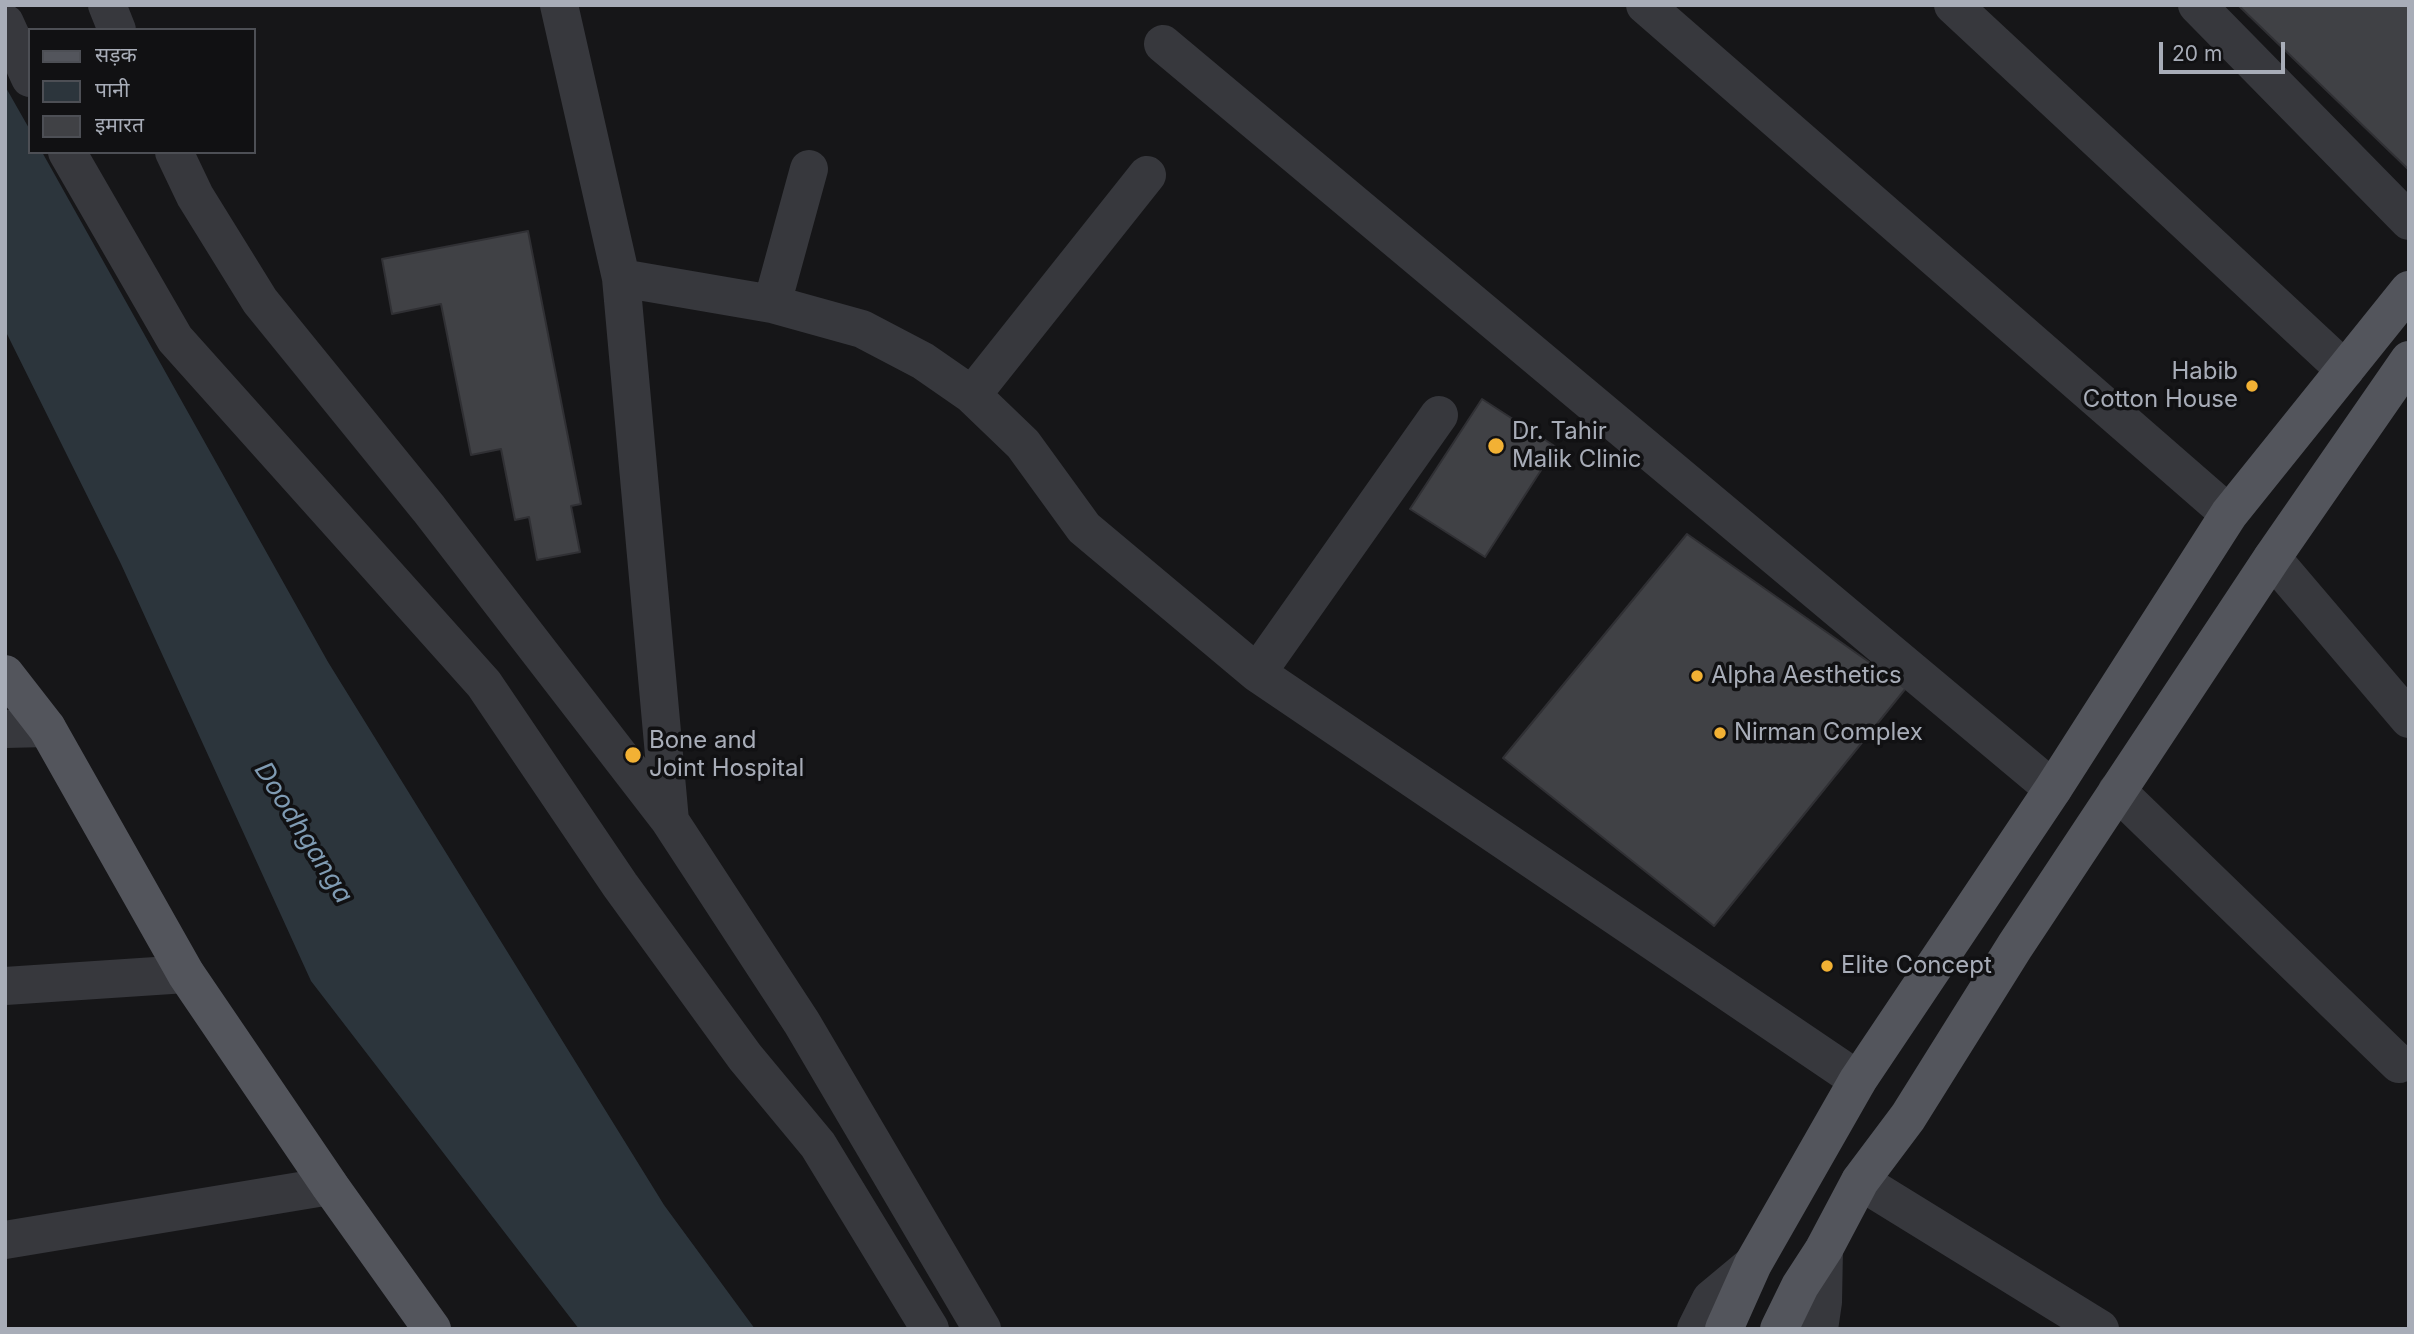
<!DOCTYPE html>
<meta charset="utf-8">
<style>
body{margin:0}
#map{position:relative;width:2414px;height:1334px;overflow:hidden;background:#161618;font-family:Inter,"Noto Sans Devanagari",sans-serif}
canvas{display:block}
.frame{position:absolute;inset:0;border:7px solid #a8adb8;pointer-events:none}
.legend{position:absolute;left:28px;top:28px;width:228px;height:126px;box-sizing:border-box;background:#111113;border:2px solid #4d4f55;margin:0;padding:9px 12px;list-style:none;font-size:21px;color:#a8adb8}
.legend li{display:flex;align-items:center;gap:14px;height:35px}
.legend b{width:35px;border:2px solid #4d4f55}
.scale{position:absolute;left:2159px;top:42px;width:126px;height:32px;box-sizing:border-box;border:4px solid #a8adb8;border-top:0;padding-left:9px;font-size:21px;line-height:24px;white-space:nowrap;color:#a8adb8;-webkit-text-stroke:5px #111113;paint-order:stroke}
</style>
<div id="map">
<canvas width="2414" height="1334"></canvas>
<div class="frame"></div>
<ul class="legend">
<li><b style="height:9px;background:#53555c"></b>सड़क</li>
<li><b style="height:19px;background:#2c353c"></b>पानी</li>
<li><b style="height:19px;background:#404145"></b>इमारत</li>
</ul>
<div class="scale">20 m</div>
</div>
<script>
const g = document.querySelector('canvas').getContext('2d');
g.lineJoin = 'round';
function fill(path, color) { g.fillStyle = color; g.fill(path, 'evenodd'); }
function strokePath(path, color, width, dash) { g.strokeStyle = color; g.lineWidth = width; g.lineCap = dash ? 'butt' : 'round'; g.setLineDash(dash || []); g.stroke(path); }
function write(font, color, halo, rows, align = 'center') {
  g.font = font + ' Inter,sans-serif'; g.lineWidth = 7; g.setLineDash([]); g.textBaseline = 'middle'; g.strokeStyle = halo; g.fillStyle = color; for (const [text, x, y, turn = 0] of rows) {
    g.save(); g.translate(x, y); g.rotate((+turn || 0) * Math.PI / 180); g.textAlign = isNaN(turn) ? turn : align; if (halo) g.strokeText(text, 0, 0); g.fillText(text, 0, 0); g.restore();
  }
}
fill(new Path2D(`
 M 5,86 L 30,130 L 30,152 L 42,152 L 328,662 L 664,1205 L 755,1329 L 579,1329 L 311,981 L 121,564 L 5,330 Z`), '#2c353c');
const building = new Path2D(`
 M 2238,5 L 2409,5 L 2409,170 Z
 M 528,231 L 581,504 L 571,506 L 580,552 L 537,560 L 529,517 L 515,520 L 501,449 L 471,455 L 441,304 L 392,314 L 382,259 Z
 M 1482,399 L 1556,447 L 1485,557 L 1410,509 Z
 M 1687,534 L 1906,688 L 1714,926 L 1503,758 Z`);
fill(building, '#404145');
strokePath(building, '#303034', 2);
strokePath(new Path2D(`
 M 107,5 L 117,30
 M 559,5 L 621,278 L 670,821 L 802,1023 L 982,1329
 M 1645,5 L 2229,514
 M 1953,5 L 2345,370
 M 2197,5 L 2409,221
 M 5,23 L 30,78
 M 1163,44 L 2053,789
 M 67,152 L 175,339 L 484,684 L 620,885 L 745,1057 L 818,1145 L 930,1329
 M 174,152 L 195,196 L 260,301 L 429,509 L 670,821
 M 621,278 L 772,304 L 862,329 L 923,361 L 972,395 L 1023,444 L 1084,528 L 1257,673 L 1858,1080
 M 772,304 L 809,169
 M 972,395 L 1147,175
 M 2272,558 L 2409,719
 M 1257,673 L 1439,415
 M 5,729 L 47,728
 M 2117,791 L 2399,1064
 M 5,986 L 186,974
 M 1860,1181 L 2100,1329
 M 5,1240 L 330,1186
 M 1696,1329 L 1711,1299 L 1753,1264
 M 1819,1329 L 1823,1302 L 1824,1249`), '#37383d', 38);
strokePath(new Path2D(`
 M 5,674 L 47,728 L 186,974 L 330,1186 L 432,1329
 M 1724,1329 L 1753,1264 L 1858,1080 L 2053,789 L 2229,514 L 2409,290
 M 1779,1329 L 1800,1286 L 1824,1249 L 1860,1181 L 1908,1117 L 2015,946 L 2272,558 L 2409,360`), '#53555c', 38);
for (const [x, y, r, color] of [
 [2252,386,7,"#f2b134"],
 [1496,446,9,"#f2b134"],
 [1697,676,7,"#f2b134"],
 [1720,733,7,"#f2b134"],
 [633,755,9,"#f2b134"],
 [1827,966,7,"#f2b134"]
]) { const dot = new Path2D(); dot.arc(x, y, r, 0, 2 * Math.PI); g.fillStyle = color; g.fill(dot); strokePath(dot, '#111113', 2.5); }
write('24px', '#a8adb8', '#111113', [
 ["Habib",2238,372,"right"],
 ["Cotton House",2238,400,"right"],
 ["Dr. Tahir",1512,432],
 ["Malik Clinic",1512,460],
 ["Alpha Aesthetics",1711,676],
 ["Nirman Complex",1734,733],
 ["Bone and",649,741],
 ["Joint Hospital",649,769],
 ["Elite Concept",1841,966]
], 'left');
write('italic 26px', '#7f9bb3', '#111113', [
 ["Doodhganga",303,833,58]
]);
</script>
